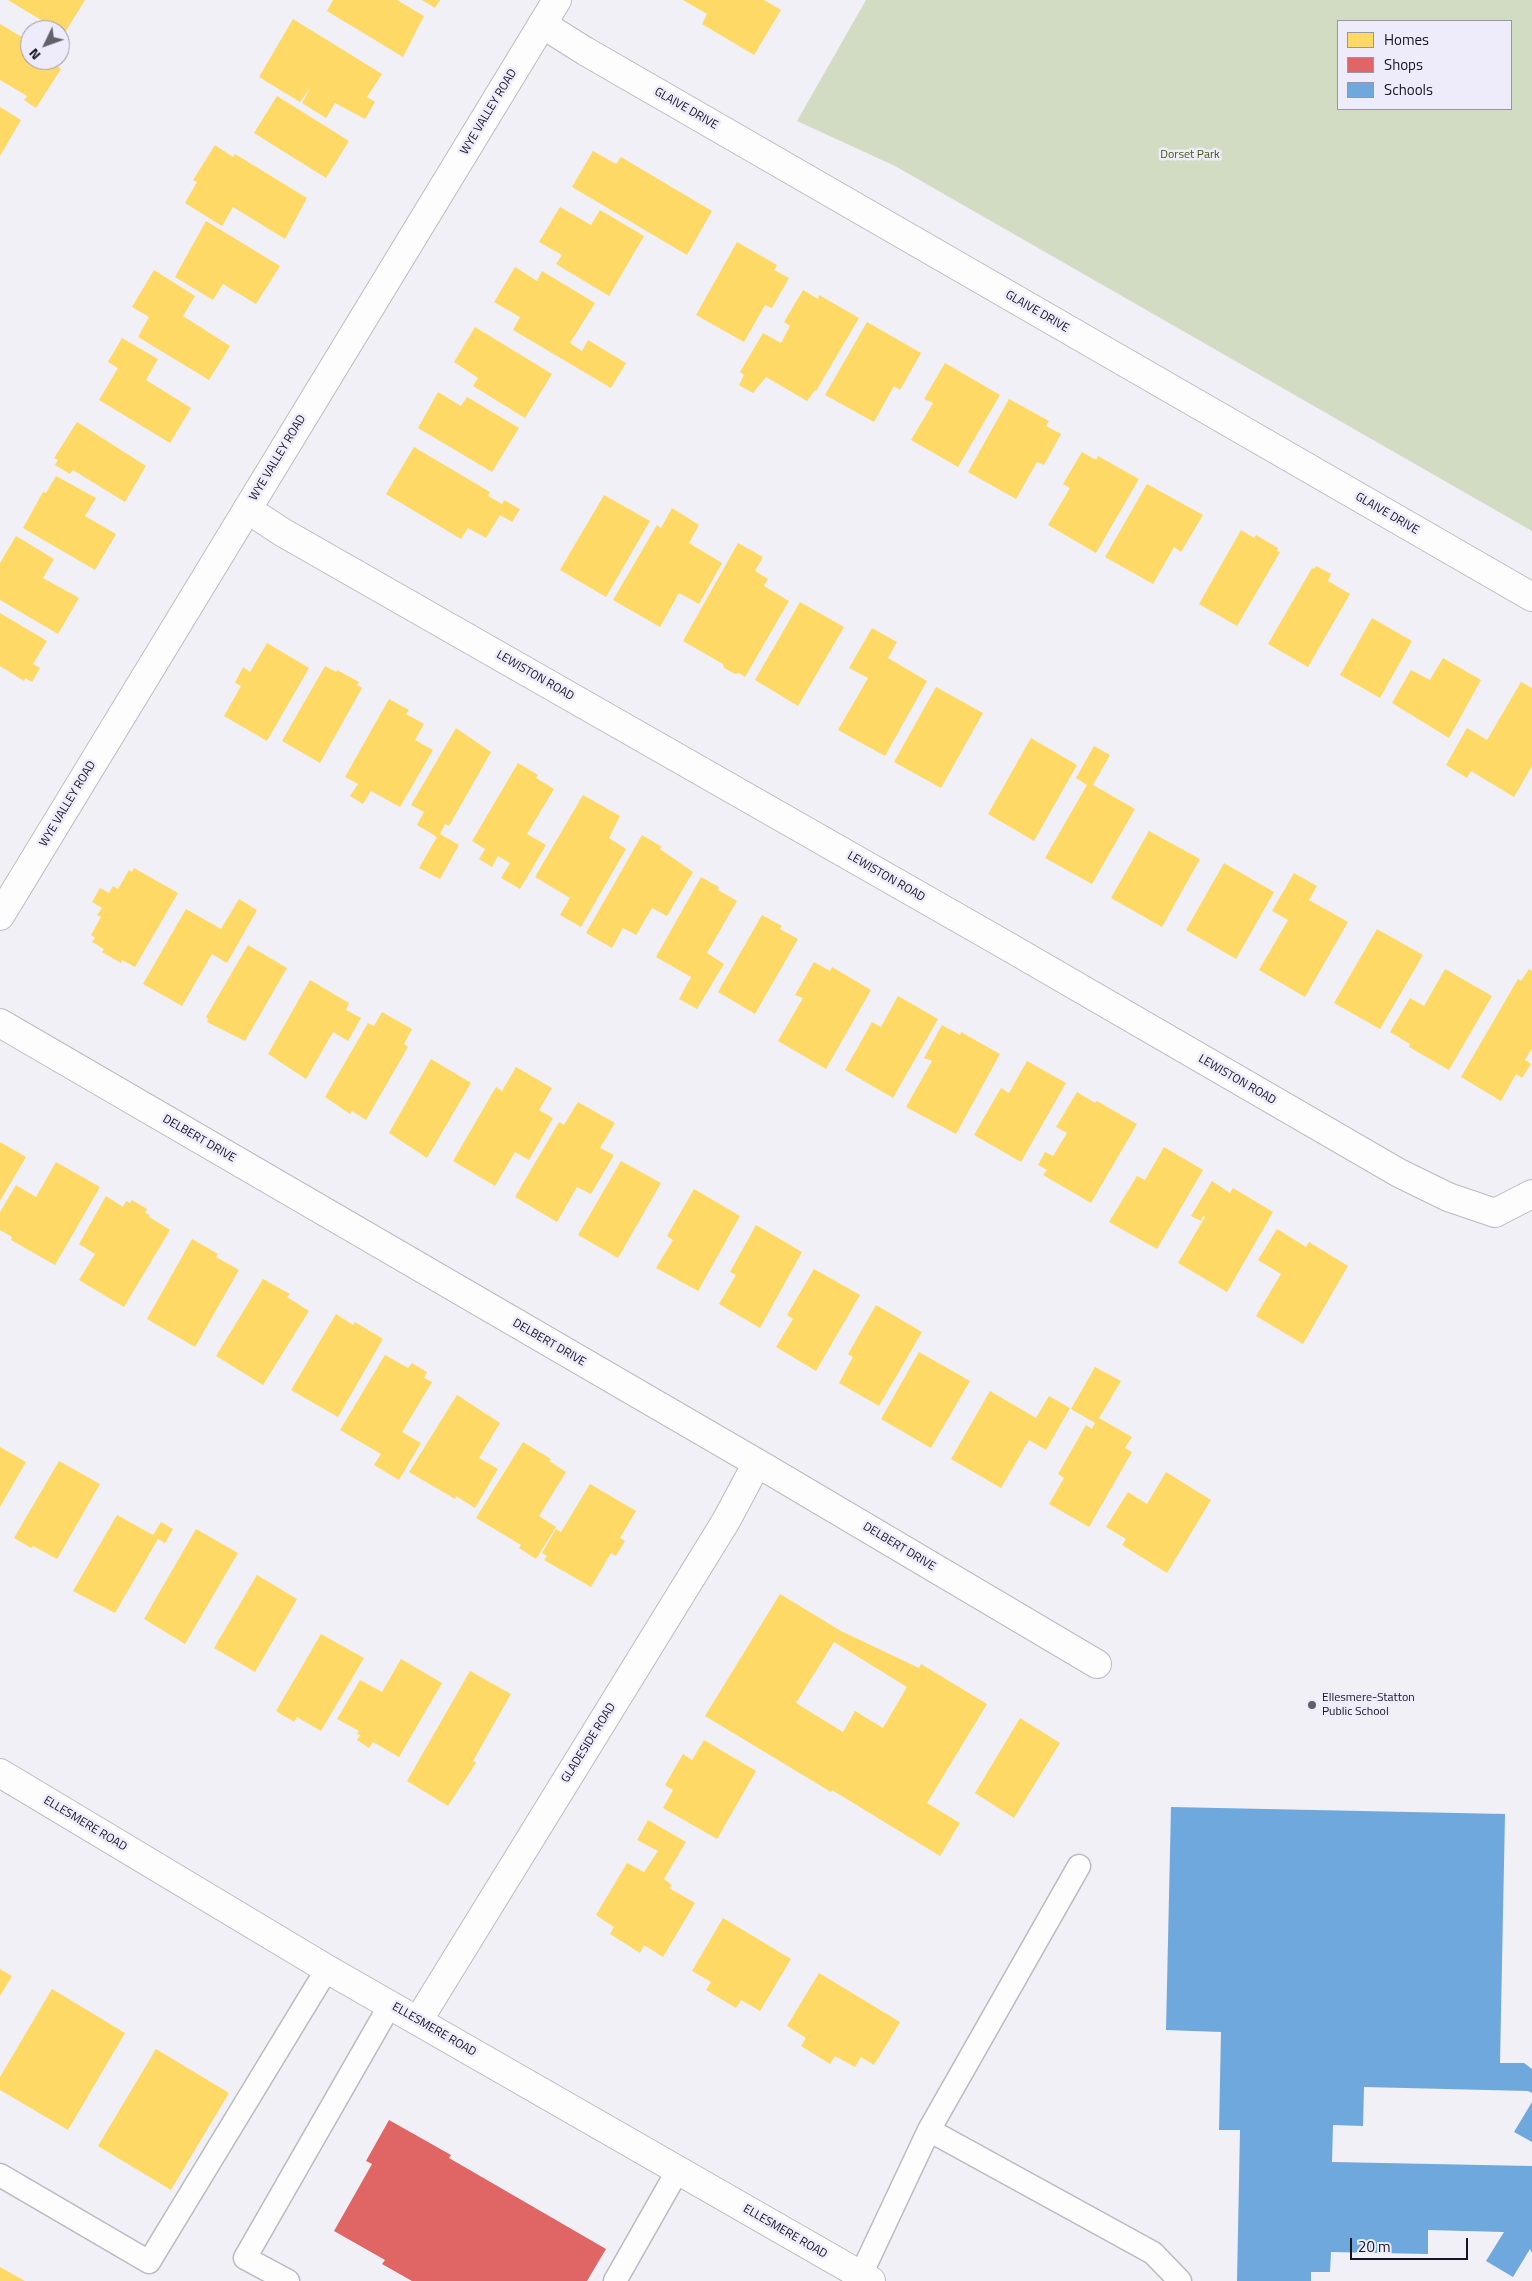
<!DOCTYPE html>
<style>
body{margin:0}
#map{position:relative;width:1532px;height:2281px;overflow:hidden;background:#f0f0f6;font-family:"Titillium Web",sans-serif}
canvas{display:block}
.legend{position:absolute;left:1337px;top:20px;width:175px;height:90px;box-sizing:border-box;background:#eeecfa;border:1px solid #9896a3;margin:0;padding:6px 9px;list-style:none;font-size:15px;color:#161420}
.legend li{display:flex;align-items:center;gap:10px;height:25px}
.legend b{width:25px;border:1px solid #9896a3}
.north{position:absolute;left:20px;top:20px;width:50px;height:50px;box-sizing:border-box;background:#eeecfa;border:1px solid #9896a3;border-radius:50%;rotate:228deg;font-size:14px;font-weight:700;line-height:20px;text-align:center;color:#161420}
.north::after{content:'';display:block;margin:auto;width:18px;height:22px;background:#62616b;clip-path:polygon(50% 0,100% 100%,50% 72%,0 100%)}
.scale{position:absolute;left:1350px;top:2238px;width:118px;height:22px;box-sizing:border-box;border:2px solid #161420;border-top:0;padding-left:6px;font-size:15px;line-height:18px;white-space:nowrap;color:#161420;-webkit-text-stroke:4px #eeecfa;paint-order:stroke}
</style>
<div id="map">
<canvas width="1532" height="2281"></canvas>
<ul class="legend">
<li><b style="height:14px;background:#ffd966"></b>Homes</li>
<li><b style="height:14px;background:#e06666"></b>Shops</li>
<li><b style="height:14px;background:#6fa8dc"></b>Schools</li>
</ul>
<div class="north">N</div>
<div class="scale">20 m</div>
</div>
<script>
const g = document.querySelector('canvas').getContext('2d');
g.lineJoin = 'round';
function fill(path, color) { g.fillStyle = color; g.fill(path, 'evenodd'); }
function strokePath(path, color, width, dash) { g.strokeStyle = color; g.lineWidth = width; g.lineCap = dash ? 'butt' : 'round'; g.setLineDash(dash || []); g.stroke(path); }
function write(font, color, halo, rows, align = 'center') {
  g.font = font + ' "Titillium Web",sans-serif'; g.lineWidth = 5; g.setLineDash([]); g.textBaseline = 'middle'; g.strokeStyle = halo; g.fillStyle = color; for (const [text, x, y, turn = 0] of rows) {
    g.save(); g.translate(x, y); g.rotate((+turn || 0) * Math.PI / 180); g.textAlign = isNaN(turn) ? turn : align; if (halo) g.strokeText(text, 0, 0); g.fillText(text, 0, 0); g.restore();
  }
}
fill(new Path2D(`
 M 866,0 L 1532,0 L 1532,531 L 895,166 L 797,121 ZM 1338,21 L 1511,21 L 1511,109 L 1338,109 Z`), '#d2dcc3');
fill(new Path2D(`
 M 8,0 L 85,0 L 64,34 Z
 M 333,0 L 397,0 L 424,16 L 403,57 L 327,11 Z
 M 422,0 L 440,0 L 435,8 Z
 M 683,0 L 764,0 L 781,10 L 754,55 L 702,24 L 707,14 Z
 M 293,19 L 382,74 L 367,97 L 375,102 L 365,119 L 335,103 L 326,118 L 302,103 L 311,87 L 300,102 L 259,77 Z
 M 0,24 L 30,42 L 30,60 L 49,60 L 61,69 L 36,108 L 24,100 L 27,96 L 0,80 Z
 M 277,96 L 349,141 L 326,178 L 254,133 Z
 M 0,107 L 21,120 L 0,156 Z
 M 215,145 L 233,157 L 235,154 L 307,198 L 285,239 L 233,207 L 222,226 L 185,203 L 197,182 L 193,180 Z
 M 593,151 L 616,164 L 621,157 L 712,211 L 687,255 L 572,187 Z
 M 560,207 L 591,225 L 600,210 L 644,236 L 609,296 L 556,264 L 562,255 L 539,242 Z
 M 206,221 L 280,266 L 256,304 L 223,284 L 213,300 L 175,277 Z
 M 737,242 L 777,265 L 774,270 L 789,278 L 772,308 L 765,305 L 744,342 L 696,315 Z
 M 515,267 L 537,281 L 542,271 L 595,303 L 570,343 L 582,351 L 588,340 L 626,363 L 611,388 L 513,330 L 520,317 L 494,302 Z
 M 154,270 L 195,296 L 183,316 L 230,346 L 209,380 L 138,337 L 149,317 L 132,307 Z
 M 803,290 L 818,299 L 819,295 L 859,318 L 816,391 L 815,390 L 807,401 L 766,377 L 753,393 L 739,385 L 744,375 L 740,372 L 763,333 L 781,343 L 790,326 L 784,322 Z
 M 867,322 L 921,353 L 900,390 L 894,386 L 874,422 L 825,395 Z
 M 475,327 L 552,374 L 525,418 L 473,386 L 478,378 L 454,362 Z
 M 122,338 L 158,359 L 146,380 L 191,408 L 170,443 L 99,400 L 118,368 L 108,362 Z
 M 945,363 L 1000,395 L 958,467 L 911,440 L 933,403 L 924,399 Z
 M 438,392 L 461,406 L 467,397 L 519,428 L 492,472 L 418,428 Z
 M 1009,399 L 1049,421 L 1046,426 L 1061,434 L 1044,465 L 1037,462 L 1016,499 L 968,472 Z
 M 77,422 L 146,466 L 125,502 L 73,470 L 70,474 L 55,465 L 58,460 L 54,458 Z
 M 414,447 L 490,492 L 488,496 L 502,504 L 504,500 L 520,509 L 512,522 L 500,515 L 486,538 L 468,528 L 461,539 L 386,494 Z
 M 1082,452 L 1096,460 L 1098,456 L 1139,479 L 1096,553 L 1048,525 L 1070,488 L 1063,484 Z
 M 56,476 L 96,498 L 85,516 L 116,534 L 95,570 L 23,528 L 43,492 L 46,493 Z
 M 1147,484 L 1203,515 L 1181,552 L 1174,547 L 1153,584 L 1105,557 Z
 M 604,495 L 650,521 L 606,597 L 560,570 Z
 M 672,508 L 699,525 L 689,543 L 722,563 L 699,604 L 679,593 L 660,627 L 613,600 L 657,525 L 661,528 Z
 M 1241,530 L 1254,538 L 1256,535 L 1278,548 L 1277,551 L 1280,552 L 1237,626 L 1199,604 Z
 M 16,536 L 54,559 L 43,578 L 79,598 L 58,634 L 0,600 L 0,563 Z
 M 738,543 L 763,557 L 755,571 L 768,579 L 764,586 L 789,601 L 745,677 L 739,673 L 735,674 L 724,668 L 723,664 L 683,641 Z
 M 1316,566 L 1331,574 L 1328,581 L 1350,594 L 1308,667 L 1268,644 L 1312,568 L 1314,569 Z
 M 800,602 L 844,627 L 798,706 L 755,680 Z
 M 0,613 L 47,641 L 33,664 L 40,668 L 32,682 L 25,678 L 24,681 L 0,666 Z
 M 1372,618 L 1412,641 L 1380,698 L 1340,675 Z
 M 872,628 L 897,642 L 888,658 L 927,681 L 885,756 L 838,730 L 868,678 L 849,668 Z
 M 267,643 L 309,668 L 267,741 L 224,716 L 241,686 L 235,683 L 243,667 L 250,672 Z
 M 1443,658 L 1481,680 L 1449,738 L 1392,703 L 1411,670 L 1430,680 Z
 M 325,666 L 336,672 L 337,670 L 359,682 L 357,685 L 362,688 L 320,763 L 282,741 Z
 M 1521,682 L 1532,688 L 1532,766 L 1514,797 L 1471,771 L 1467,778 L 1446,765 L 1467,728 L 1487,740 Z
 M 936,687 L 983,713 L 941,788 L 894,762 Z
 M 389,699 L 409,710 L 406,714 L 424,724 L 415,740 L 433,750 L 400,807 L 371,791 L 363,804 L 350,796 L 358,784 L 345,777 Z
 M 456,728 L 491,752 L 449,826 L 445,824 L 440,834 L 459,845 L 440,879 L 419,868 L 437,837 L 417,825 L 424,812 L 411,805 Z
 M 1031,738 L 1077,765 L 1034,841 L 988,814 Z
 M 1094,746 L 1110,755 L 1093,785 L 1135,809 L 1092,884 L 1045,858 L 1087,785 L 1076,778 Z
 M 518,763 L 538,775 L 536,778 L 554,789 L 527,834 L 546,845 L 520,889 L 501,878 L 510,863 L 498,856 L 492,867 L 479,859 L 485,849 L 472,841 Z
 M 583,795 L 620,816 L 609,838 L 626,849 L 581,927 L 560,915 L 570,898 L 535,877 Z
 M 1149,831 L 1200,859 L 1162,927 L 1111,898 Z
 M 642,835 L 662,847 L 660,849 L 693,872 L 667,916 L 652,908 L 636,935 L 623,928 L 612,948 L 586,933 Z
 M 1224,863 L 1274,892 L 1236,959 L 1186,930 Z
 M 134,868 L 178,893 L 135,967 L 122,960 L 121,963 L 102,952 L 104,949 L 92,942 L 95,938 L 91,935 L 101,917 L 97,915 L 102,908 L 92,902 L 100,888 L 109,893 L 113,886 L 118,889 L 129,870 L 132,872 Z
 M 1294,873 L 1317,886 L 1309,900 L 1348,922 L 1305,997 L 1259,970 L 1288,920 L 1272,911 Z
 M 701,877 L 719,887 L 718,890 L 737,901 L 707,953 L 724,964 L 697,1009 L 679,999 L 691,977 L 656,957 Z
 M 239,899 L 257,910 L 227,963 L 212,954 L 182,1006 L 143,984 L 186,909 L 221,929 Z
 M 762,915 L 782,926 L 780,929 L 798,939 L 755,1014 L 718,992 Z
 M 1377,929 L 1423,955 L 1380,1029 L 1334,1003 Z
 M 248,945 L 287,968 L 245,1041 L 207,1022 L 208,1019 L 206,1017 Z
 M 814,962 L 830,971 L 832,967 L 871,990 L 826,1069 L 778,1041 L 803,998 L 795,995 Z
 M 1445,969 L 1492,996 L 1449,1070 L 1409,1047 L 1410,1044 L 1390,1032 L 1410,998 L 1424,1006 Z
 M 1529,969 L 1532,971 L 1532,1048 L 1525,1060 L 1531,1064 L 1522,1078 L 1516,1074 L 1501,1101 L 1461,1077 L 1518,979 L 1521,981 Z
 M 310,980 L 349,1003 L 346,1010 L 361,1018 L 348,1041 L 333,1032 L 306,1079 L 268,1054 Z
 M 898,996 L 938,1019 L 893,1098 L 845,1070 L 872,1022 L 881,1027 Z
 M 382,1012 L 412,1029 L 404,1044 L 408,1047 L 366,1120 L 352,1111 L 350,1114 L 325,1097 L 368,1023 L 374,1026 Z
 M 942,1025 L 960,1035 L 961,1032 L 1000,1054 L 956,1134 L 906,1107 L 932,1061 L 924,1058 Z
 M 431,1059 L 471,1083 L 427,1158 L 389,1133 Z
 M 1027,1061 L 1066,1083 L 1021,1162 L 974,1135 L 1001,1088 L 1009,1093 Z
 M 516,1067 L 552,1088 L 539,1110 L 553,1118 L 529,1160 L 515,1152 L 495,1186 L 453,1161 L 496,1087 L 502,1091 Z
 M 1077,1092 L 1095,1103 L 1097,1101 L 1137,1124 L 1091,1203 L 1043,1175 L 1047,1170 L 1038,1165 L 1045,1152 L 1053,1156 L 1067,1133 L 1056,1127 Z
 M 578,1102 L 615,1123 L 600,1148 L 614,1155 L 591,1194 L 577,1187 L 557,1222 L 515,1197 L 559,1122 L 564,1125 Z
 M 0,1142 L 26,1157 L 0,1201 Z
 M 1164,1147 L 1203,1170 L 1157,1249 L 1109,1222 L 1137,1176 L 1145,1180 Z
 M 621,1161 L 661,1183 L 618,1258 L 578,1235 Z
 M 56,1162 L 100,1187 L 55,1265 L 11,1240 L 12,1237 L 0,1230 L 0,1212 L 16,1185 L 36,1197 Z
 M 1212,1181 L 1230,1193 L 1233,1188 L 1273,1212 L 1227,1292 L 1178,1263 L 1205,1217 L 1203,1216 L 1201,1221 L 1191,1216 Z
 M 694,1189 L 740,1216 L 698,1291 L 656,1268 L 673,1240 L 667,1236 Z
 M 106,1196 L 123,1207 L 126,1201 L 130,1203 L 132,1200 L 147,1209 L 145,1213 L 150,1215 L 149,1217 L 170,1230 L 124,1307 L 79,1280 L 95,1254 L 79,1244 Z
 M 756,1225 L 802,1252 L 760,1328 L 719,1304 L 736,1275 L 730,1272 Z
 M 1277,1229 L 1306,1247 L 1309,1242 L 1348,1266 L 1303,1344 L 1256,1316 L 1281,1274 L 1258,1260 Z
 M 192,1239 L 218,1254 L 216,1257 L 239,1270 L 195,1347 L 147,1319 Z
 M 814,1269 L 860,1295 L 816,1371 L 776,1347 L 793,1319 L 787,1315 Z
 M 263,1279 L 290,1294 L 287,1297 L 309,1311 L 263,1385 L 216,1356 Z
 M 876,1305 L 922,1332 L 879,1406 L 839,1383 L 853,1357 L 848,1354 Z
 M 336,1314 L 353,1325 L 355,1322 L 383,1339 L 338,1417 L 291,1390 Z
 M 919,1352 L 970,1381 L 931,1448 L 881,1419 Z
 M 385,1355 L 408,1368 L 412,1363 L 427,1372 L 424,1378 L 432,1382 L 402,1432 L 421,1443 L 399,1480 L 374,1465 L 381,1454 L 340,1430 Z
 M 1095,1367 L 1121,1381 L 1099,1418 L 1132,1437 L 1125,1448 L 1132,1452 L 1089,1527 L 1049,1504 L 1064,1478 L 1058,1474 L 1086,1425 L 1092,1429 L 1095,1423 L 1071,1409 Z
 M 990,1391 L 1036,1418 L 1049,1396 L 1070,1408 L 1046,1450 L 1029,1440 L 1001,1488 L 951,1459 Z
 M 457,1395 L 500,1423 L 479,1458 L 498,1469 L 475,1508 L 456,1496 L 455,1499 L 409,1472 Z
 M 523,1442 L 551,1459 L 549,1461 L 566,1472 L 539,1516 L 556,1527 L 536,1559 L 519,1548 L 521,1545 L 476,1518 Z
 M 0,1447 L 26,1462 L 0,1507 Z
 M 59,1461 L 100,1484 L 57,1559 L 33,1546 L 31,1548 L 14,1538 Z
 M 1166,1472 L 1211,1500 L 1167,1573 L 1122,1545 L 1126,1539 L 1106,1527 L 1128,1492 L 1147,1504 Z
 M 590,1484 L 636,1511 L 620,1538 L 625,1541 L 616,1556 L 611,1553 L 591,1587 L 544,1560 L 547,1556 L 542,1553 L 556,1529 L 561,1532 Z
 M 117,1515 L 153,1535 L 161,1522 L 173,1529 L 165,1543 L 158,1539 L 115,1613 L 73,1591 Z
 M 196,1529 L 238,1553 L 185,1644 L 144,1619 Z
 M 257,1575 L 297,1599 L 255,1672 L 214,1648 Z
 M 780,1594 L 841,1631 L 919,1668 L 921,1664 L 987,1704 L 927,1803 L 960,1823 L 940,1856 L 832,1790 L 831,1792 L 705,1716 ZM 834,1642 L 907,1687 L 883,1728 L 855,1711 L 843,1732 L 796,1703 Z
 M 321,1634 L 364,1658 L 321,1731 L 297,1717 L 294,1722 L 276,1711 Z
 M 401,1659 L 442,1683 L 399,1757 L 373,1742 L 369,1748 L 357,1740 L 360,1735 L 357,1734 L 359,1731 L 337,1719 L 360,1680 L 382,1692 Z
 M 470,1671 L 511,1694 L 473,1761 L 476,1763 L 448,1806 L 407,1781 Z
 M 1020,1718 L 1060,1743 L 1014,1818 L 975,1793 Z
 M 704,1740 L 756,1771 L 717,1839 L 663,1808 L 673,1790 L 665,1785 L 683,1754 L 692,1760 Z
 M 648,1820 L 686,1842 L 664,1879 L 672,1885 L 669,1888 L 695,1903 L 663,1957 L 644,1945 L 640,1953 L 610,1934 L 614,1927 L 596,1915 L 627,1863 L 644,1872 L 658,1851 L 637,1840 Z
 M 723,1918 L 791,1959 L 760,2011 L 741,2000 L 736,2008 L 706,1990 L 711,1982 L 692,1971 Z
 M 0,1969 L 12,1976 L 0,1996 Z
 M 819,1973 L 900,2022 L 874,2065 L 861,2057 L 855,2067 L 835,2056 L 830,2064 L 801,2046 L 806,2038 L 787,2026 Z
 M 52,1989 L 125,2033 L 68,2130 L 0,2090 L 0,2077 Z
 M 156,2049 L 229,2093 L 171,2190 L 98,2146 Z
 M 0,2267 L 25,2281 L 0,2281 Z`), '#ffd966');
fill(new Path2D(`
 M 389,2120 L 451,2155 L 449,2158 L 606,2249 L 587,2281 L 412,2281 L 382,2264 L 385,2260 L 334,2231 L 372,2164 L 366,2161 Z`), '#e06666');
fill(new Path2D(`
 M 1171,1807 L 1505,1814 L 1500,2063 L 1524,2063 L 1532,2069 L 1532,2093 L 1528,2091 L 1364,2087 L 1363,2126 L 1333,2125 L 1332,2162 L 1532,2166 L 1532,2253 L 1530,2249 L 1513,2277 L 1486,2261 L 1504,2232 L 1428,2230 L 1428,2254 L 1331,2252 L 1330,2272 L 1311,2272 L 1311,2281 L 1237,2281 L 1240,2130 L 1219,2130 L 1221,2032 L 1166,2030 Z
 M 1532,2102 L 1532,2142 L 1514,2132 Z`), '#6fa8dc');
const service = new Path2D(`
 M 1079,1866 L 929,2130 L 1153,2253 L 1180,2281
 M 0,2175 L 149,2262 L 327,1969
 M 288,2281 L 245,2258 L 390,2005
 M 615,2281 L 678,2170
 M 858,2281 L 929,2130`);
const minor = new Path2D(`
 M 542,24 L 585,51 L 1532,597
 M 247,509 L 282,532 L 1002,943 L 1399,1173 L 1448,1197 L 1495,1213 L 1532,1194
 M 0,916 L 557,0
 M 0,1023 L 769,1470 L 1097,1664
 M 418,2021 L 726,1521 L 757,1463`);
const secondary = new Path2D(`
 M 0,1773 L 327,1969 L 871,2281`);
strokePath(service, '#bbbac3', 25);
strokePath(minor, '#bbbac3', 30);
strokePath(secondary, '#bbbac3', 30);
strokePath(service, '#fdfdfe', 22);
strokePath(minor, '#fdfdfe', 28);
strokePath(secondary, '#fdfdfe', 28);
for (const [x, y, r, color] of [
 [1312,1705,5,"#62616b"]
]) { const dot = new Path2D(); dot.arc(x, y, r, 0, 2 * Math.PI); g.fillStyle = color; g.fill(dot); strokePath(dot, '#eeecfa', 2); }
write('12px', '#161420', '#eeecfa', [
 ["GLAIVE DRIVE",686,109,30],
 ["WYE VALLEY ROAD",489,112,-59],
 ["GLAIVE DRIVE",1037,312,30],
 ["WYE VALLEY ROAD",278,458,-59],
 ["GLAIVE DRIVE",1387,514,30],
 ["LEWISTON ROAD",535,676,30],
 ["WYE VALLEY ROAD",68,804,-59],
 ["LEWISTON ROAD",886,877,30],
 ["LEWISTON ROAD",1237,1080,30],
 ["DELBERT DRIVE",199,1139,30],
 ["DELBERT DRIVE",549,1343,30],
 ["DELBERT DRIVE",899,1547,31],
 ["GLADESIDE ROAD",589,1743,-58],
 ["ELLESMERE ROAD",85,1824,31],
 ["ELLESMERE ROAD",434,2030,30],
 ["ELLESMERE ROAD",785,2232,30]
]);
write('12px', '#46580e', '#eeecfa', [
 ["Dorset Park",1190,155]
]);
write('12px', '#161420', '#eeecfa', [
 ["Ellesmere-Statton",1322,1698],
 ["Public School",1322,1712]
], 'left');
</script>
